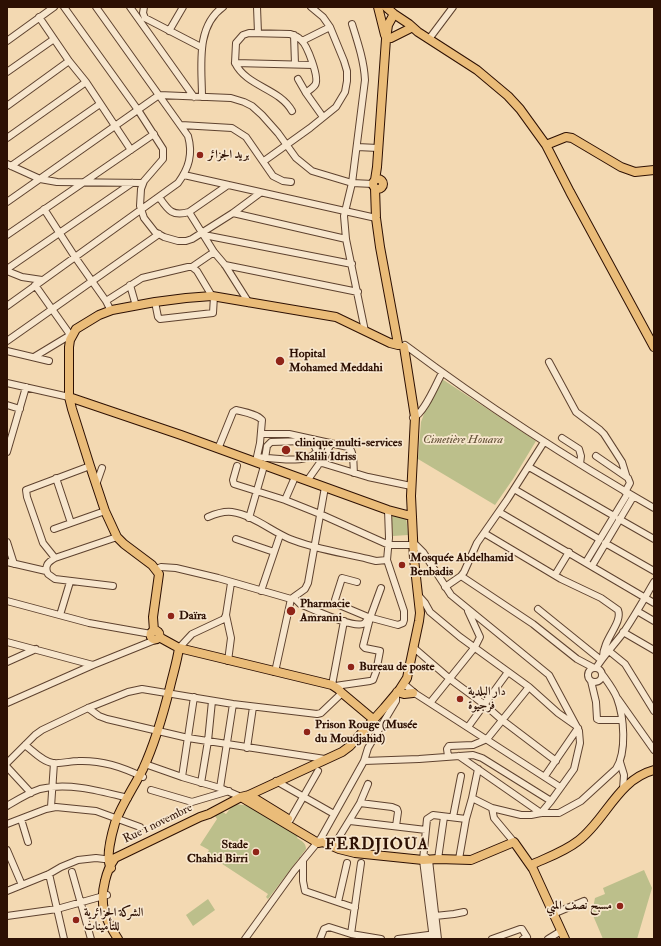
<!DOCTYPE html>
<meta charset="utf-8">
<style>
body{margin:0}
#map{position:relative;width:661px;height:946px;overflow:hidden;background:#f3d9b2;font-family:"IM FELL Double Pica",serif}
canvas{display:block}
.frame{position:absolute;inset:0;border:8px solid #2d1003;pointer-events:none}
</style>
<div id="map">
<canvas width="661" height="946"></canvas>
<div class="frame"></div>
</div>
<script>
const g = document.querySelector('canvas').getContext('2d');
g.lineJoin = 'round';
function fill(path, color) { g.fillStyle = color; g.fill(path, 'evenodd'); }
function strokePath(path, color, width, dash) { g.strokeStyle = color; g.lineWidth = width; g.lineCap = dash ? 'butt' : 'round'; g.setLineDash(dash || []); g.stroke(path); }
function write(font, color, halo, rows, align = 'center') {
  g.font = font + ' "IM FELL Double Pica",Amiri,serif'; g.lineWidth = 3.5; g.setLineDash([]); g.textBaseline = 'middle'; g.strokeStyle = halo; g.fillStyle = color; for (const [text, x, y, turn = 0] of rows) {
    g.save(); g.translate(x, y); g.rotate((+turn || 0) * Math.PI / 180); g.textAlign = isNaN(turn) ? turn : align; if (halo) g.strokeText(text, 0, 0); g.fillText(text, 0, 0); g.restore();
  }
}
fill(new Path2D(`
 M 442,379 L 536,441 L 513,479 L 495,505 L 418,459 L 421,422 L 425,411 Z
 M 391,512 L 406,516 L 408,535 L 393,536 Z
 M 236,804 L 250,806 L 258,812 L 259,811 L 298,836 L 297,838 C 302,841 306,843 306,849 L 268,899 L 266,897 L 268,894 L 207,854 L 209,850 L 200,845 L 217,819 L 215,816 L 221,811 L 226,814 L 232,806 Z
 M 644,870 L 652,888 L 637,939 L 603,939 L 592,913 L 595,898 L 605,894 L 603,888 Z
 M 208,899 L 215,910 L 193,926 L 186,915 Z`), '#bcbf8b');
const minor = new Path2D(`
 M 64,7 L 138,110 L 163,149 L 163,159 L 144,181 L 141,189 L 140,206 L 144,218 L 155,232 L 164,237 L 178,241 L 186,241 L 192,239 L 233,213 L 260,193
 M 130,7 L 194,97
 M 144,7 L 143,13 L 145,18 L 201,47
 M 257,7 L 258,33
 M 39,17 L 69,61 L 86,82 L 131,150
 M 352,24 C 358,43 364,61 365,80 L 352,183 L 344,216 L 346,239 L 365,331
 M 169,31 L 183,7
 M 294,35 L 295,64
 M 429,39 L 453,7
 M 7,41 L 54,7
 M 302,41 L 330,27
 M 235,63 C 247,87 279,88 292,111
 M 7,72 L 54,39
 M 298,79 L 306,93 L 323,117
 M 306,93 C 308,91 313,88 315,85 C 320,78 307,45 301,40 C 298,37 294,35 290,34 L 249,33 L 243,35 L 236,43 L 235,63 L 313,65
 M 202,97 C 202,67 195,27 223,7
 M 7,106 L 69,61
 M 181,125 L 232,128 L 246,137 L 273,176 L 283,181 L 291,182
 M 7,138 L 86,82
 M 357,147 L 378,148
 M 264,161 L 310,128 L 336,107 L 345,92 L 347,81 L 347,71 L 344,61 L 330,27 L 323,17 L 311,7
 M 7,164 L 40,179 L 57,182 L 143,183
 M 11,166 L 100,104
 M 184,175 L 376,218
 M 159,197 C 168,210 172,217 189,212 L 228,185
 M 7,202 L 159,95 L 231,98 L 244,102 L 252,106 L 262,115 L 278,133 L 296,158 L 312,171 L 352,183 L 373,184
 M 44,209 L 75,257 L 106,301 L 111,311
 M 189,212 L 214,252 L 225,265 L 249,303
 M 233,213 L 346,239
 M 7,235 L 154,134
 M 204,235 L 352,264
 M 225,265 L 358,292
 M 192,267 L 214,252
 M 7,269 L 132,183
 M 7,271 L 22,277 L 42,280
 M 35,285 L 71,336
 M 130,285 L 136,306
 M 106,301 L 142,278 L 188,267 L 192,267 L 197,271 L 212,296
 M 155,302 L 158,317 L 160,319 L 213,313 L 214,296
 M 7,306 L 178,183 C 189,168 193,154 188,136 L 96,7
 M 7,341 L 159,234
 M 405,345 C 484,404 568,459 654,508
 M 7,351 L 49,361
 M 34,357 L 72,334
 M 549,362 L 576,412 L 600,430 L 604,434 L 622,462 L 626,475
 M 7,383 L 69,397
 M 7,405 L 20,409
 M 413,418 C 424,414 436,384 442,373
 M 261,434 L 289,434 L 348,447 C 355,452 353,465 354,473
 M 562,438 L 579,449 L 581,456 L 580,464
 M 218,449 L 233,412 L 236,410 C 244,412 257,414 262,420 L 260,443 L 256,461
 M 7,452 L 26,387
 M 596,456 L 628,478 L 630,483 L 625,492
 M 257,457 C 271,458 309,465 317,451 L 314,445 L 304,441 L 271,442 L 267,446 L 265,458
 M 322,463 L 331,443
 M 237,466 L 233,480 L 234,484 L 285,500 L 320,514 L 389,545 L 416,545 L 423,552 L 451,595 L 549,675 L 579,731 L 580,743 L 574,769 L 551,801 L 541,813 L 459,756
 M 529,467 L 614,516
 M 56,478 L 71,523 L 105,511
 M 307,481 L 319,464 L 322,463 L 368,477 L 411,486
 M 96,485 L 102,468
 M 514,489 L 599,539
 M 285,500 L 295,477
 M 499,512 L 654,603
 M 208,517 C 215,514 224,511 232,512 C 253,515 271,531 290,539 C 315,549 343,553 368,559 L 376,561 L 387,560
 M 249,518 L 264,466
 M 619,519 L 654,539
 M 54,529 L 71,523
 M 484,533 L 561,579 L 601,598 L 618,610 C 623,623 603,639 603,657
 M 236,539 L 274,552
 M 7,542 L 14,564
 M 605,543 L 654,571
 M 55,558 L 43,543 L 27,497 L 26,490 L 90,466
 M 7,562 L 46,571
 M 586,562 L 628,493
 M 592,566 L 633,497
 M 157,569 L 161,567 L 176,568 L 218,578 L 291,599 L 305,589 L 308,583 L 325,487
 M 555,575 L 569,552
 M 461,576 L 533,624 L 577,659 L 594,668
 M 357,582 L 342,578 L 335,600 L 337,604 L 368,617 L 398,625 L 403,623 L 404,620 L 404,611 L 387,560 L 389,538 L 388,510
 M 113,586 L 55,579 L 48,574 C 44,566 48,562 55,558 L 117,537
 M 445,587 L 461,576 L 464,572 L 477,543 L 507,500 L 544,442
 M 261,591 L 280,535
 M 418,595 L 425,603 L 430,612 L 460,637 L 529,687 L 558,713 L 575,725
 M 294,598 L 300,604 C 313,609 351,628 363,624 C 366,623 367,621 368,617
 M 7,601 L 89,623 L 151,634
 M 538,609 L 601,660
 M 637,611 L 654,621
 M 60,615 L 70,582
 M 226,615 L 231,638 L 228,661
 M 623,632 L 654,650
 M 7,642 L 93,665
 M 179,648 L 192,634 L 224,619 L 226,615 L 231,583
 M 414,648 L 450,679 L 485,705 L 502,720 L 556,761
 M 609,651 L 625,664 L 654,711
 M 7,662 L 36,649
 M 596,668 C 604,655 614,645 623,633 C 634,617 644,599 654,582
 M588 675a7 7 0 1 1 14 0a7 7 0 1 1-14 0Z
 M 275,672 L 291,599
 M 591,681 L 596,702 L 597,719 L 599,720 L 621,720
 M 404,684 L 416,694 L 560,787
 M 332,685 L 344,621
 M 335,686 L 370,681 L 373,680 L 376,672 L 380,651 L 365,648 L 363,646 L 370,618 L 381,588
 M 618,699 L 654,750
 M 7,703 L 93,665 L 155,640
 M 430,703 L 475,647 L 480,637 L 468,611
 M 88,708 L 99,716 L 107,719 L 188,738 L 325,759
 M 468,727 L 508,672
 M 25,745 C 33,751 43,762 53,763 C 61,764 70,761 78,761 C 102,760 122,767 143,777
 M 247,748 L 253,707
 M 448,756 L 447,749 L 449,746 L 473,745 L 487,739 L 529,687
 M 364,761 L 419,759 L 473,755 L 482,758 L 551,801
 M 620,762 L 624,775 L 623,789
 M 7,763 L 35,735 L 42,730 L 88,708 L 128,692 L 142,689 L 233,704 L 317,714 L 321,713 L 342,693
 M 145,764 L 182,777 L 220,788 L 241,797
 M 7,767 L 31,793
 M 545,776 L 578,728
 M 182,777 L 194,697
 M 276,781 L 334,814
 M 201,783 L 208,741 L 212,701
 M 220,788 L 233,704
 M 151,790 L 192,802 L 229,791
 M 472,798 L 492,808 L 521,815 L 531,815 L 541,813 L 559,813 L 581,801 L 616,769 C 627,752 624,717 617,698 C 614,690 607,681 602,674
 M 360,803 L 392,807 L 397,809 L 398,812 L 396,826
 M 7,806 C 17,800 28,793 40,789 C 68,782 100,791 128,798
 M 51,807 L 54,763
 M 492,808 L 494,818 L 514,842
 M 453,817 L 461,776
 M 21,819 L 28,842
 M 290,820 L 318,771
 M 350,821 L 426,830
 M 7,824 L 46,809 L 56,807 L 96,811 L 140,827
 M 333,847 L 360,803 L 368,784
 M 7,850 L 22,885
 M 426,857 L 429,860 L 438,939
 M 438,859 L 444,817
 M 459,859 L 466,819 L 472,798 L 478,769
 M 303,860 L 303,881 L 305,891 L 355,908
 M 72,872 L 91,939
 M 49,874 L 64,939
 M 7,891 L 49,874 L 61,867 L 78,860 L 96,858 L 112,860
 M 338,902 L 347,863
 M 553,914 L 584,901
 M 7,916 L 57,909 L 107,895
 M 435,916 L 454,914 L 464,912
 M 351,934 L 361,863
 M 245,939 L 294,871 L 321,838 L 364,761 L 368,748 L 396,701 L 396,693
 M 320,939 L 324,929 L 329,927 L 351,934 L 381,939
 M 398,939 L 436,934
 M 433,939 L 423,860 L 427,819 L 433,815 L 466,819
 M 492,939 L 520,929 L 522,929 L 527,937 L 523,939
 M 548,939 L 561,931`);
const major = new Path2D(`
 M 378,7 L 385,35
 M 386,7 L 394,14 L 409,24 L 418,32 L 477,70 L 508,96 L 520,109 L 546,145 L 570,192 L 654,347
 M 391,38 L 409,29
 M 546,145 L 566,137 L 572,138 L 621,167 L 635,172 L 654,170
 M373 184a5 5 0 1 1 10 0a5 5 0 1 1-10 0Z
 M 375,180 L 377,167 L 386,39 L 388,25 L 394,14
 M 375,188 L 376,218 L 380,247 L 398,344
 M 69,397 L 181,435 L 388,510 L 411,516
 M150.5 635a4.5 4.5 0 1 1 9 0a4.5 4.5 0 1 1-9 0Z
 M 154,631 L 153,617 L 159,574 L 152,565 L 124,544 L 117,537 L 105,511 L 90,466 L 72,409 L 69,397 L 69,347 L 70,340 L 76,329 L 99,315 L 112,310 L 155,302 L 186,298 L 212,296 L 336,317 L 390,343 L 398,345
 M 159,637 L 179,648 L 332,685 L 338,689 L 342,693 L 373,719
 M 397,692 L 404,694 L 413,693
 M 249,795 L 288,819
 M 241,797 L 318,843 L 323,842 L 339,849 L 355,853 L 423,860 L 438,859 L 471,860 L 514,842 L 533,869 L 565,939
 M 531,865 C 546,858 564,852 578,841 C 606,820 617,780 654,770
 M 111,868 C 105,859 112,833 115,823 C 122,804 134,787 143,769 C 155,743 163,715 170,687 C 173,674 177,662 179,648
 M 118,939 C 105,919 99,905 105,881 C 107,872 110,865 115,858 L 200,817 L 209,814 L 241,797 L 249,795 L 342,752 L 350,746 L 384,708 L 400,689 L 407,678 L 419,621 L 420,613 L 414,559 L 411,496 L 415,417 L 404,347`);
strokePath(minor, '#5e422f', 8);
strokePath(major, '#2d1003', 10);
strokePath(minor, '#f7e6cd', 6);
strokePath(major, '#eabc79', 8);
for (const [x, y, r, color] of [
 [200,155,4,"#8f2418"],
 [280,361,5,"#8f2418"],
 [286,450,5,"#8f2418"],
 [402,565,4,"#8f2418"],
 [291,611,5,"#8f2418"],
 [171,616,4,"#8f2418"],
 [351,667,4,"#8f2418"],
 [460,699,4,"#8f2418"],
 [307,732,4,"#8f2418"],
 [256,852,4,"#8f2418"],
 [620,906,4,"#8f2418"],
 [76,920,4,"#8f2418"]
]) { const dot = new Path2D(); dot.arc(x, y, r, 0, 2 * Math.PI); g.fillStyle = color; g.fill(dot); strokePath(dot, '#f7e6cd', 1.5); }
write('bold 12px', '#2d1003', '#f7e6cd', [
 ["بريد الجزائر",208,155],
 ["Hopital",289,354],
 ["Mohamed Meddahi",289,368],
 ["clinique multi-services",295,443],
 ["Khalili Idriss",295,457],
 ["Mosquée Abdelhamid",410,558],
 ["Benbadis",410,572],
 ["Pharmacie",300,604],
 ["Amranni",300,618],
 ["Daïra",179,616],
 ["Bureau de poste",359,667],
 ["دار البلدية",468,692],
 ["فرجيوة",468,706],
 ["Prison Rouge (Musée",315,725],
 ["du Moudjahid)",315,739],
 ["Stade",248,845,"right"],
 ["Chahid Birri",248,859,"right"],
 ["مسبح نصف المبي",612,906,"right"],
 ["الشركة الجزائرية",84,913],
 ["للتأمينات",84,927]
], 'left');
write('italic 12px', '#5f4d33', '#f7e6cd', [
 ["Cimetière Houara",463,440]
]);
write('12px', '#2d1003', '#f7e6cd', [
 ["Rue 1 novembre",158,824,-26]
]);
g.letterSpacing = '1px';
write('bold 16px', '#2d1003', '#f7e6cd', [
 ["FERDJIOUA",377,846]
]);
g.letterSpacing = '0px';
</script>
